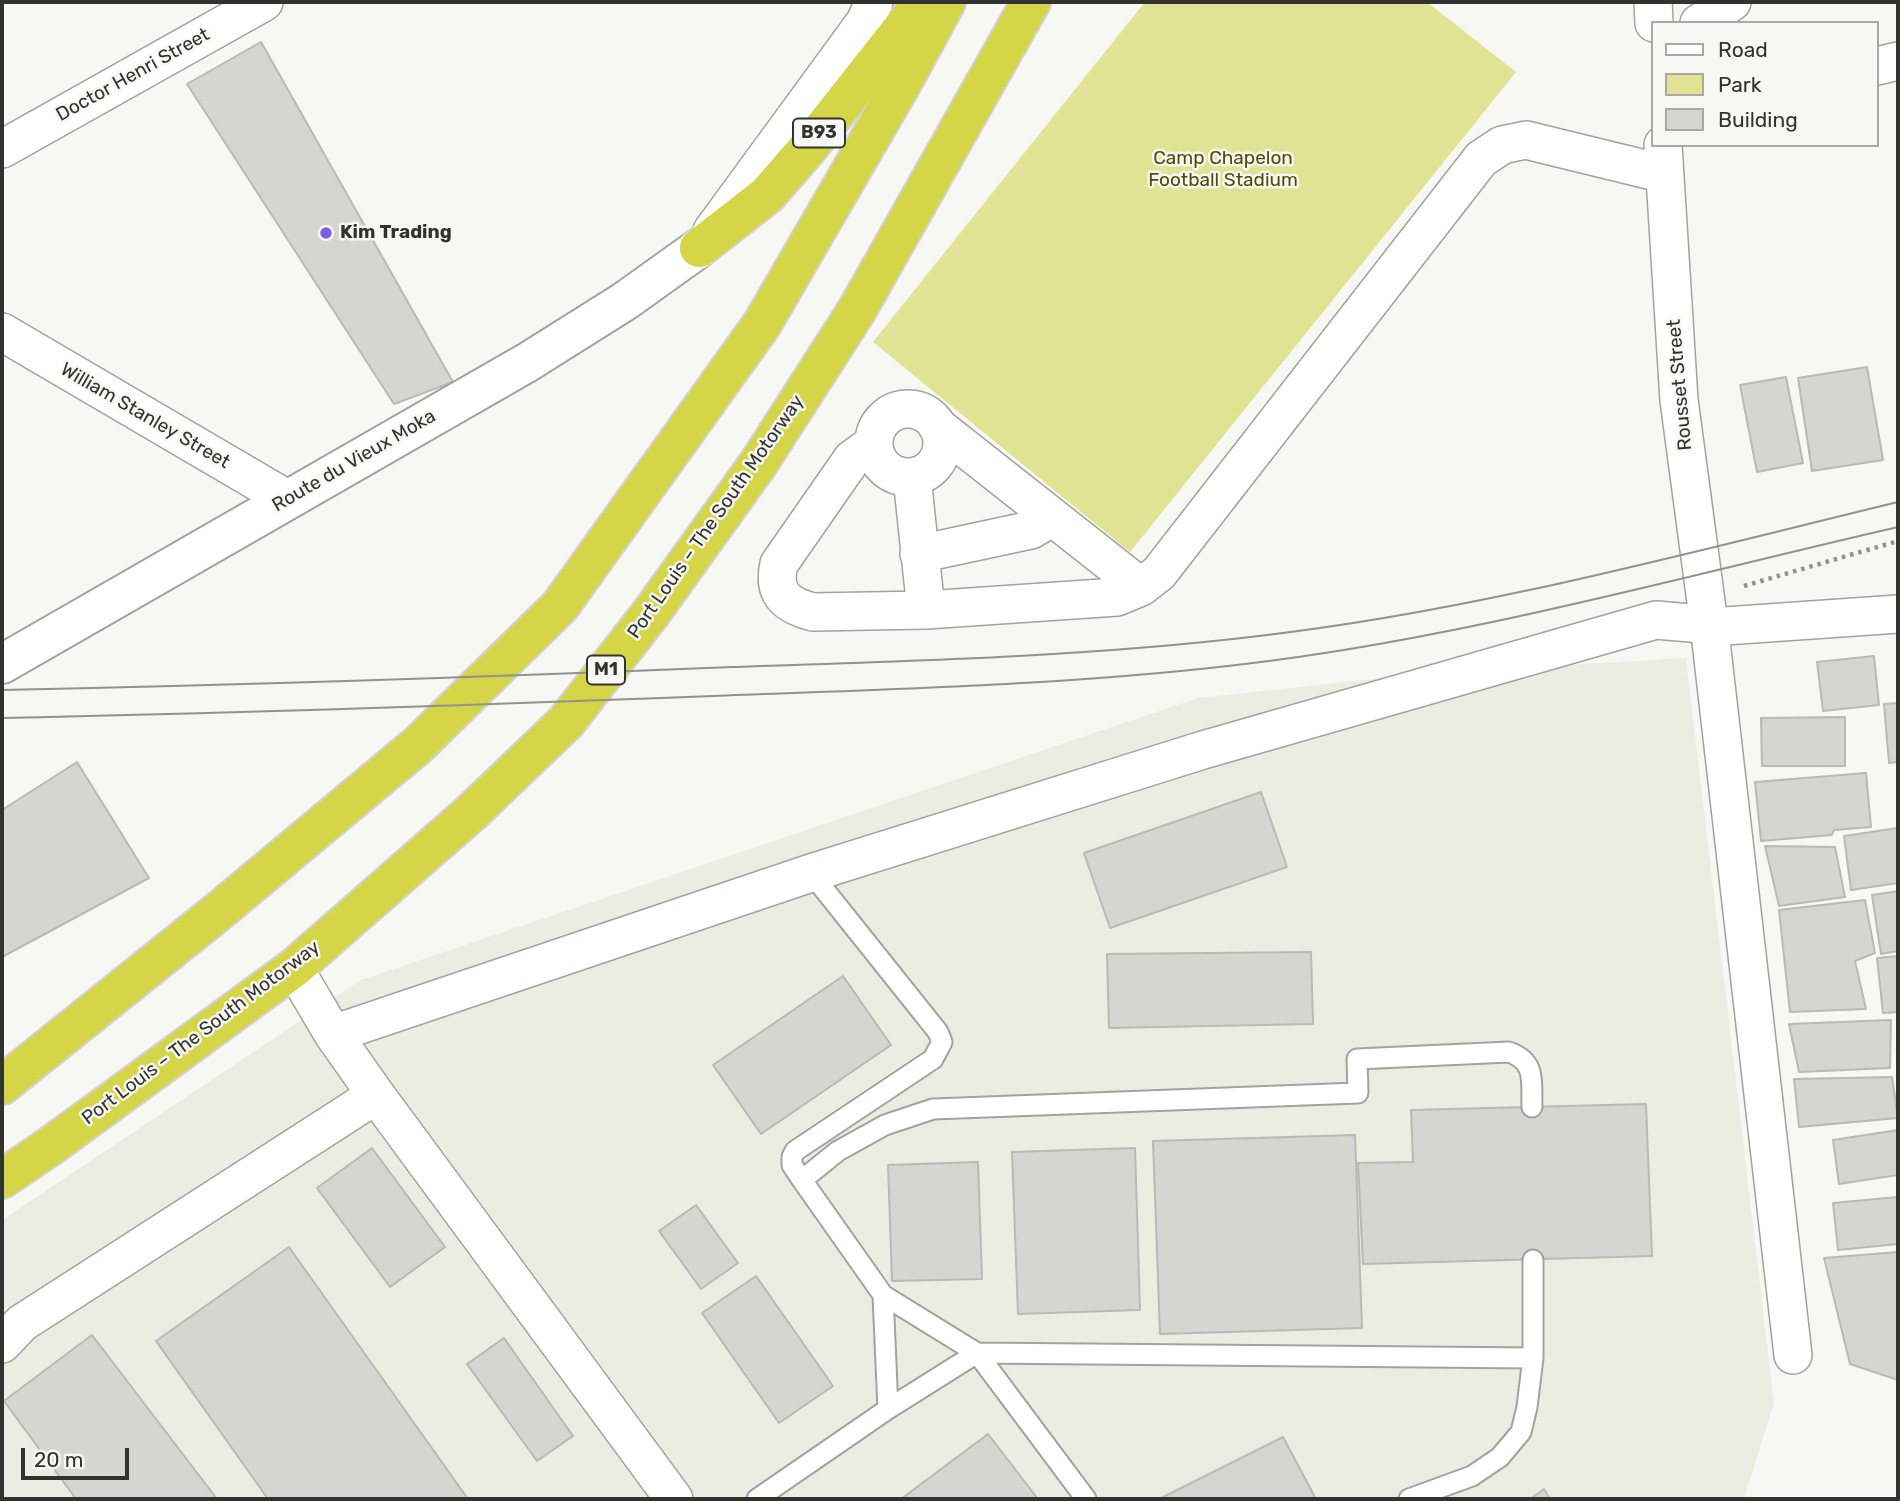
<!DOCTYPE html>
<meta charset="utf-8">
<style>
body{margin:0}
#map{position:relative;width:1900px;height:1501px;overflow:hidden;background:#f7f7f4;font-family:Rubik,sans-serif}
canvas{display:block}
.frame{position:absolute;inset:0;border:4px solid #323331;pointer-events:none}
.legend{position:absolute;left:1651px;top:21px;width:228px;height:126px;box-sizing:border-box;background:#f7f7f4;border:2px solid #a8a9a6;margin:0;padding:9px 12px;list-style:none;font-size:21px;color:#323331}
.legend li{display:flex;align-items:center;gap:14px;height:35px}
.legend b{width:35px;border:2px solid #a8a9a6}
.scale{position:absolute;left:21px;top:1448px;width:108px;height:32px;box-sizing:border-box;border:4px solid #323331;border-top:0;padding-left:9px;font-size:21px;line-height:24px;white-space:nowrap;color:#323331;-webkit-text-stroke:5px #f7f7f4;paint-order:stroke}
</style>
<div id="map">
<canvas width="1900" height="1501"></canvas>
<div class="frame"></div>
<ul class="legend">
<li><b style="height:9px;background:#fff"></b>Road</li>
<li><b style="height:19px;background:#e1e394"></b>Park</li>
<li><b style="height:19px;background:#d5d5d2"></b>Building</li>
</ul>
<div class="scale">20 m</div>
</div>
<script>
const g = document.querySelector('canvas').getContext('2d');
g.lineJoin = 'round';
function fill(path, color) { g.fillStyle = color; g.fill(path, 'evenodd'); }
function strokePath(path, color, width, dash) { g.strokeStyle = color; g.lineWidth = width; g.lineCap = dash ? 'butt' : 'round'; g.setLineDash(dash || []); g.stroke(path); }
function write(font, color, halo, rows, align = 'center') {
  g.font = font + ' Rubik,sans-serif'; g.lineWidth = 5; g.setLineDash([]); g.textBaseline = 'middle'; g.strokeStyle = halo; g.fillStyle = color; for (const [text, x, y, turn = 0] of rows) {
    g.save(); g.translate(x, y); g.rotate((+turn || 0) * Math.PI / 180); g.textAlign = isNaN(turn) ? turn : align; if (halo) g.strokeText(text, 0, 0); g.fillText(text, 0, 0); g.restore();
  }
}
fill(new Path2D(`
 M 1686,658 L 1774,1403 L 1744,1499 L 2,1499 L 2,1220 L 361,980 L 1198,698 L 1428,673 Z`), '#ecede2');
fill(new Path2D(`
 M 1145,2 L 1427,2 L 1516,72 L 1130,552 L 873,342 Z`), '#e1e394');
const building = new Path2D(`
 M 261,42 L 453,382 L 394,404 L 187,84 Z
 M 1867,367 L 1883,460 L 1812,471 L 1798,378 Z
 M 1786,377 L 1803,463 L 1757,472 L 1740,385 Z
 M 1874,656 L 1879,705 L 1823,711 L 1817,662 Z
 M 1898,703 L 1898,762 L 1889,763 L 1884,704 Z
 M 1845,717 L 1845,766 L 1762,766 L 1761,718 Z
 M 77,762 L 149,878 L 2,957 L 2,810 Z
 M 1866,773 L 1871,827 L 1834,830 L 1832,835 L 1761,841 L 1755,782 Z
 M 1261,792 L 1287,867 L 1110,928 L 1084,853 Z
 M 1898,828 L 1898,883 L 1851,890 L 1844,836 Z
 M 1765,846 L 1835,847 L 1845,897 L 1779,906 Z
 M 1898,891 L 1898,951 L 1881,954 L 1872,895 Z
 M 1865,900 L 1875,953 L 1855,961 L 1866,1009 L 1790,1012 L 1779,910 Z
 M 1311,952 L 1313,1024 L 1109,1028 L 1107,954 Z
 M 1898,956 L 1898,1012 L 1883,1013 L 1877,958 Z
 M 843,976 L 891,1045 L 761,1134 L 713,1065 Z
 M 1891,1020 L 1890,1068 L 1799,1072 L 1789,1024 Z
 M 1892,1077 L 1898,1118 L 1799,1127 L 1794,1079 Z
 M 1646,1104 L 1652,1256 L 1363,1264 L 1358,1163 L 1413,1162 L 1411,1110 Z
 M 1898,1130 L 1898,1175 L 1839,1184 L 1833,1140 Z
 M 1355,1135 L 1362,1328 L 1160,1334 L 1153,1141 Z
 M 372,1148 L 445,1247 L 390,1287 L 317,1188 Z
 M 1135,1148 L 1140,1310 L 1018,1314 L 1012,1152 Z
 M 978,1162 L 982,1279 L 892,1281 L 888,1165 Z
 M 1898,1197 L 1898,1244 L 1838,1250 L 1833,1203 Z
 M 696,1205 L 738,1263 L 701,1289 L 659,1231 Z
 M 289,1247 L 468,1499 L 268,1499 L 156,1341 Z
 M 1898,1252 L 1898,1380 L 1850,1364 L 1824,1258 Z
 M 756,1276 L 833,1386 L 779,1423 L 702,1313 Z
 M 92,1335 L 217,1499 L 76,1499 L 4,1401 Z
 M 504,1338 L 573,1436 L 537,1461 L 467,1364 Z
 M 988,1434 L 1038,1499 L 901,1499 Z
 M 1283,1437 L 1316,1499 L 1159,1499 Z
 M 1544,1489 L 1550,1499 L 1530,1499 Z`);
fill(building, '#d5d5d2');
strokePath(building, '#b9b9b6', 2);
const lane = new Path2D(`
 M 802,1180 L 792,1165 L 792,1157 L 795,1151 L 933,1059 L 942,1042 L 938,1032 L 811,873
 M 883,1295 L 888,1409
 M 757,1499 L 888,1409 L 977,1353 L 1533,1358
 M 1086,1499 L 977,1353 L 883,1295 L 802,1180 L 838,1151 L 885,1125 L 933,1109 L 1358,1093 L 1357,1059 L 1509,1052 C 1537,1062 1531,1082 1532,1107
 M 1409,1499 L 1472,1476 L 1500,1457 L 1521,1432 L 1527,1407 L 1533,1358 L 1533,1260`);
const street = new Path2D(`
 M 1653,2 L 1654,23
 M 1699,23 L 1732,2
 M 1877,66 L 1898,61
 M 1663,145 L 1679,400 L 1709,624 L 1793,1355
 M 2,149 L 264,2
 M 712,231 L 865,22 L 874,2
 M 2,332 L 287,499
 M874 443a34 34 0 1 1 68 0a34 34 0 1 1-68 0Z
 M 937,426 L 1141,587
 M 873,444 L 852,459 L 779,564 C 772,594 786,605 813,612 L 926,610 L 1117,597 L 1141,587 L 1159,573 L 1481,159 L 1502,145 L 1526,140 L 1665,174
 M 912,477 L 926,610
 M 919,554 L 1031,530 L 1041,524 L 1050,516
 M 294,968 L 333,1034 L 376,1095 L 674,1499
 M 333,1034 L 811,873 L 1203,750 L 1656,620 L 1725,626 L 1898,614
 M 2,1344 L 22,1323 L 376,1095`);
const secondary = new Path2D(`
 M 2,664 L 528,362 L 625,301 L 699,248`);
const highway = new Path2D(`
 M 699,248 L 767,195 L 807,149 L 923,2
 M 2,1085 L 219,911 L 418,745 L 560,606 L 762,324 L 902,83 L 946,2
 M 2,1179 L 52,1145 L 294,968 L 472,812 L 566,722 L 651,613 L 758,464 L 857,310 L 1031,2`);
strokePath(lane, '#a2a29f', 23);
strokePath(street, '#a2a29f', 40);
strokePath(secondary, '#a2a29f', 42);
strokePath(highway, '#d2d2d2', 42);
strokePath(new Path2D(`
 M 1744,586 L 1898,541`), '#91918f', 4.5, [3.5, 5]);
strokePath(lane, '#fff', 19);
strokePath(street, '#fff', 37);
strokePath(secondary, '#fff', 38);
strokePath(highway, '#d5d647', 38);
strokePath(new Path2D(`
 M 2,690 C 245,685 488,677 732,667 C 908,661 1084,657 1259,636 C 1476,611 1687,553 1898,502
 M 2,718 C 239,713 476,705 713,696 C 898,689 1084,685 1269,661 C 1482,633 1689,575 1898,527`), '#929290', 2);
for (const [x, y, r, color] of [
 [326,233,7,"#7d61dc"]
]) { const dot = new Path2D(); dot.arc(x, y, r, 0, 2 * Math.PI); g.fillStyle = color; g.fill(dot); strokePath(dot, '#f7f7f4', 2.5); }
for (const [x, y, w] of [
 [819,133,52],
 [606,670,38]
]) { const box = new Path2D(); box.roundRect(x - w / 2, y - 14.5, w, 29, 5); g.fillStyle = '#f7f7f4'; g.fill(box); strokePath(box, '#323331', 2); }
write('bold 18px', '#323331', null, [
 ["B93",819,133],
 ["M1",606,670]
]);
write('19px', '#323331', '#f7f7f4', [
 ["Doctor Henri Street",133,75,-29],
 ["Rousset Street",1680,385,-95],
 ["William Stanley Street",145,416,30],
 ["Route du Vieux Moka",354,461,-30],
 ["Port Louis – The South Motorway",716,517,-55],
 ["Port Louis – The South Motorway",201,1033,-37]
]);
write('19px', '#4e4e01', '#f7f7f4', [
 ["Camp Chapelon",1223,159],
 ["Football Stadium",1223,181]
]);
write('bold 19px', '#323331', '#f7f7f4', [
 ["Kim Trading",340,233]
], 'left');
</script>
